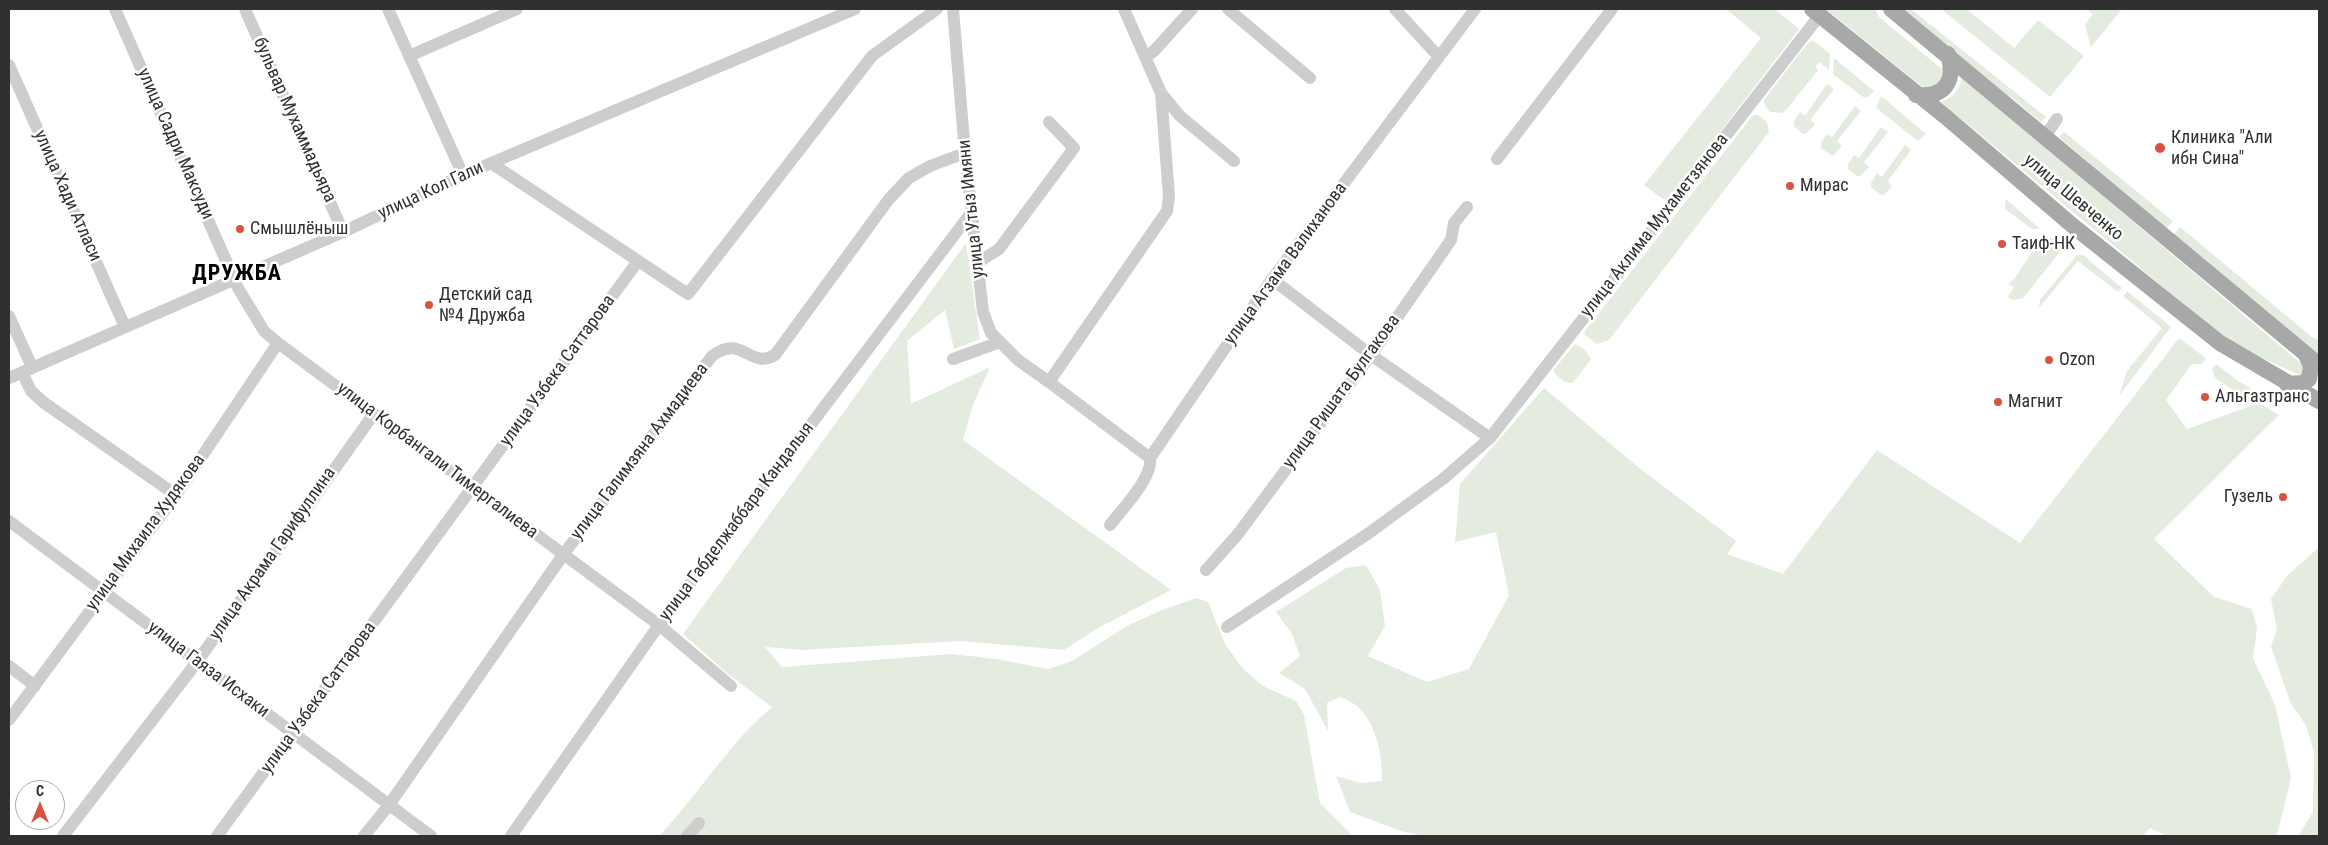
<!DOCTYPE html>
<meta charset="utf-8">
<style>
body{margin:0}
#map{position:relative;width:2328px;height:845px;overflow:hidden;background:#fff;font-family:"Roboto Condensed",sans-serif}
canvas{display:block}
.frame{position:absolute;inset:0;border:10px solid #303030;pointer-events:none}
.north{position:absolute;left:15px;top:780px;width:50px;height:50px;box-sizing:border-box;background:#fff;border:1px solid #acacac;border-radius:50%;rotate:0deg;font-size:14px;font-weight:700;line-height:20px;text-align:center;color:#303030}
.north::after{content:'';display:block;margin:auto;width:18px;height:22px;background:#d95240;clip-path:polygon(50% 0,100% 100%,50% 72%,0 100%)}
</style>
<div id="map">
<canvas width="2328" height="845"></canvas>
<div class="frame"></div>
<div class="north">С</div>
</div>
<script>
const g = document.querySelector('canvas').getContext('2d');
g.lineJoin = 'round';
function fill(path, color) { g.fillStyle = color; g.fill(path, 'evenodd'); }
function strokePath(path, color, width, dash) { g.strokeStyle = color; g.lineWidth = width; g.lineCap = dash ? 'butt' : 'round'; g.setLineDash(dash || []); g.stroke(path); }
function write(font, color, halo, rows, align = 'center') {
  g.font = font + ' "Roboto Condensed",sans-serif'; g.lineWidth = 5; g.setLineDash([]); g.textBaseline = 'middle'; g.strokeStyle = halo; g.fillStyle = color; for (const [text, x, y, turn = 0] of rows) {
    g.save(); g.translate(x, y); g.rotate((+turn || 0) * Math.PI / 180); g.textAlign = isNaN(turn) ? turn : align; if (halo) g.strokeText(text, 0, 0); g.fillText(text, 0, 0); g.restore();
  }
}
fill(new Path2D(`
 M 1726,9 L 1775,9 L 1799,29 L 1668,200 L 1663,199 L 1644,185 L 1761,38 Z
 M 1826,9 L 1875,9 L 1879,17 L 1942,69 L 1941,80 L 1933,88 L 1924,88 Z
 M 1900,9 L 1911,9 L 2046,117 L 2041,122 L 2011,97 L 1996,89 Z
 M 1941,9 L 1967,9 L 2014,48 L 2038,20 L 2084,56 L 2050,97 Z
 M 2086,9 L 2122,9 L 2091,47 L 2085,25 L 2093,14 Z
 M 1813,40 L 1830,54 L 1829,70 L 1819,62 L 1815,67 L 1818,70 L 1787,109 L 1782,113 L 1770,112 L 1764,104 L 1764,100 L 1806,45 Z
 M 1834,58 L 1874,91 L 1868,97 L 1863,97 L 1833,74 Z
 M 1962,77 L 2304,366 L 2306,373 L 2300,375 L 2233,345 L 1941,102 C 1954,97 1959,90 1962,77 Z
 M 1827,84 L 1834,89 L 1810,120 L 1815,124 L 1807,133 L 1803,134 L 1794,126 L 1794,121 L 1800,112 L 1805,116 Z
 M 1881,96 L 1926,134 L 1918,141 L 1876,108 Z
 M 1855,106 L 1861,111 L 1837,141 L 1842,146 L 1834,155 L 1831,155 L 1821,148 L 1821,143 L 1827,134 L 1832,137 Z
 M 1753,115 L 1758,115 L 1767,122 L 1769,132 L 1609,340 L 1597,344 L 1584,334 L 1585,331 Z
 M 1881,127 L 1888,132 L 1864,162 L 1869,167 L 1861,176 L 1857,176 L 1848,169 L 1848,164 L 1854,155 L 1859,158 Z
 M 2064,132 L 2173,221 L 2164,231 L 2100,178 L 2093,166 L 2059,137 Z
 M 1905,145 L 1911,150 L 1888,181 L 1892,186 L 1884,195 L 1881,195 L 1871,187 L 1871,183 L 1877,173 L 1882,177 Z
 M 2006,199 L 2040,229 L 2032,229 L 2005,209 Z
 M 2180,227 L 2313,338 L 2319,340 L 2319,355 L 2171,237 Z
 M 2051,238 L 2063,248 L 2023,298 L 2012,300 L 2008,297 L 2014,287 L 2008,284 L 2015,278 L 2040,240 Z
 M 966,243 L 980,339 L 954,349 L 945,310 L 907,341 L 911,404 L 990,367 L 973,405 L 963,440 L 1171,590 L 1098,628 L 1064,650 L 961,641 L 801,650 L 765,647 L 782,667 L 952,654 L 997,659 L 1048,669 L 1072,661 L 1127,626 L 1164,609 L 1197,598 L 1208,602 L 1225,644 L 1243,669 L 1263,686 L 1296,701 L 1304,715 L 1320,803 L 1351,834 L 1356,836 L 659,836 C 698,795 729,743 772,707 L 728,674 L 683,634 Z
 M 2077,255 L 2083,255 L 2122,288 L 2118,292 L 2078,261 L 2039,308 L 2040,300 Z
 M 2127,291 L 2171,327 L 2119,396 L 2127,371 L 2162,328 L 2123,296 Z
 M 2179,338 L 2206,358 L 2202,364 L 2192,364 L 2166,400 L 2187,429 L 2259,403 L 2279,415 L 2154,539 L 2214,597 L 2252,609 L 2257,628 L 2253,658 L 2275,705 L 2291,778 L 2278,831 L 2275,836 L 2167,836 L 2150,828 L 2143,836 L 1425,836 L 1404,832 L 1350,812 L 1336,776 L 1361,783 L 1382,781 C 1383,750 1373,705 1339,697 L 1327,703 L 1328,731 L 1305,689 L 1279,673 L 1300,656 L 1292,634 L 1276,612 L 1346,568 L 1366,565 L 1380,590 L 1385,626 L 1368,656 L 1427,682 L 1469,669 L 1509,595 L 1496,532 L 1455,542 L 1460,484 L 1544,388 L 1638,467 L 1736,541 L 1727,554 L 1783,574 L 1877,450 L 2020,543 Z
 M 1575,344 L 1584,349 L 1591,359 L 1573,383 L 1565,382 L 1554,373 L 1554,369 Z
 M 2216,364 L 2238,381 L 2252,389 L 2239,394 L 2215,378 L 2212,369 Z
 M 2319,547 L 2319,836 L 2298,836 L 2313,812 L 2314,752 L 2306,725 L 2291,704 L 2271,647 L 2277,629 L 2271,599 L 2287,576 Z`), '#e3ecdf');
strokePath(new Path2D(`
 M 115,9 L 238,288 L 264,331 L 278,343 L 659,625 L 731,686
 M 245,9 L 343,232
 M 388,9 L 463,175
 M 953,9 L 965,153 L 983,312 L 991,333 L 1018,360 L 1049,382
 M 1124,9 L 1161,93 L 1180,116 L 1234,161
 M 1228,9 L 1310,78
 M 1395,9 L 1439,57
 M 409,56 L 517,9
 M 1145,57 L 1154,51 L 1192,9
 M 9,65 L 125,327
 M 2045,136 L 2057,119
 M 1497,159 L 1612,9
 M 491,163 L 688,294 L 872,56 L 937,9
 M 977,263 L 999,249 L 1074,148 L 1049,122
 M 1272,279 L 1371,355 L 1490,438
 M 9,316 L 32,367
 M 953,359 L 1000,342
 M 22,372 L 31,391 L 43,402 L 176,495
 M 9,378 L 343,232 L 463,175 L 855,9
 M 1150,458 L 1049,382 L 1167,211 L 1169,196 L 1161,93
 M 9,521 L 431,836
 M 1110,525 C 1122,509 1153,478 1150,458 L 1272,279 L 1475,9
 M 1206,570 L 1238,534 L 1371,355 L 1451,240 L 1454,223 L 1467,207
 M 1227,627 L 1369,533 L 1443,479 L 1490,438 L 1820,15
 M 9,666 L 35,686
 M 9,720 L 176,495 L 278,343
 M 63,836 L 197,662 L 373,415
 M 217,836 L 638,261
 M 364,836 L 389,805 L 563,555 L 712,356 C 743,333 749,370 775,355 L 889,199 L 909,178 L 930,166 L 965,153
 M 511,836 L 659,625 L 971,213
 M 687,836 L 699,823`), '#cdcdcd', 12);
strokePath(new Path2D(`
 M 1812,9 L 1946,117 L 2073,226 L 2220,343 L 2319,401
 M 1891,9 L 2319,365
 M 1916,95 C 1945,98 1956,81 1948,54
 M 2287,384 L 2303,383 L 2309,379 L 2311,366 L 2305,353`), '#a8a8a8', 16);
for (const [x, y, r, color] of [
 [2160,148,6,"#d95240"],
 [1790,186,5,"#d95240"],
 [240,229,5,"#d95240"],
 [2002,244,5,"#d95240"],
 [429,305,5,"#d95240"],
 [2049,360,5,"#d95240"],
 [2205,397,5,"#d95240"],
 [1998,402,5,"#d95240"],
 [2283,497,5,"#d95240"]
]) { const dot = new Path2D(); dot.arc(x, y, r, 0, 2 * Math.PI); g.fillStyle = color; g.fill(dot); strokePath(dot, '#fff', 2); }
write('18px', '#303030', '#fff', [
 ["бульвар Мухаммадьяра",294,120,66],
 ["улица Садри Максуди",175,144,66],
 ["улица Кол Гали",431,191,-25],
 ["улица Хади Атласи",67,196,66],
 ["улица Шевченко",2073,198,40],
 ["улица Утыз Имяни",972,209,-96],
 ["улица Аклима Мухаметзянова",1655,226,-52],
 ["улица Агзама Валиханова",1286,264,-54],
 ["улица Узбека Саттарова",558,371,-54],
 ["улица Ришата Булгакова",1342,392,-54],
 ["улица Галимзяна Ахмадиева",640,452,-53],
 ["улица Корбангали Тимергалиева",437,461,37],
 ["улица Габделжаббара Кандалыя",737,522,-53],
 ["улица Михаила Худякова",146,533,-54],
 ["улица Акрама Гарифуллина",273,554,-55],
 ["улица Гаяза Исхаки",208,670,37],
 ["улица Узбека Саттарова",319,698,-54]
]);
write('18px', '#303030', '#fff', [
 ["Клиника \"Али",2171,138],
 ["ибн Сина\"",2171,159],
 ["Мирас",1800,186],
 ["Смышлёныш",250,229],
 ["Таиф-НК",2012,244],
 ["Детский сад",439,295],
 ["№4 Дружба",439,316],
 ["Ozon",2059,360],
 ["Альгазтранс",2215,397],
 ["Магнит",2008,402],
 ["Гузель",2273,497,"right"]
], 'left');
g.letterSpacing = '1px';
write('bold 22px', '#000', '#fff', [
 ["ДРУЖБА",237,274]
]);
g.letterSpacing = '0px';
</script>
